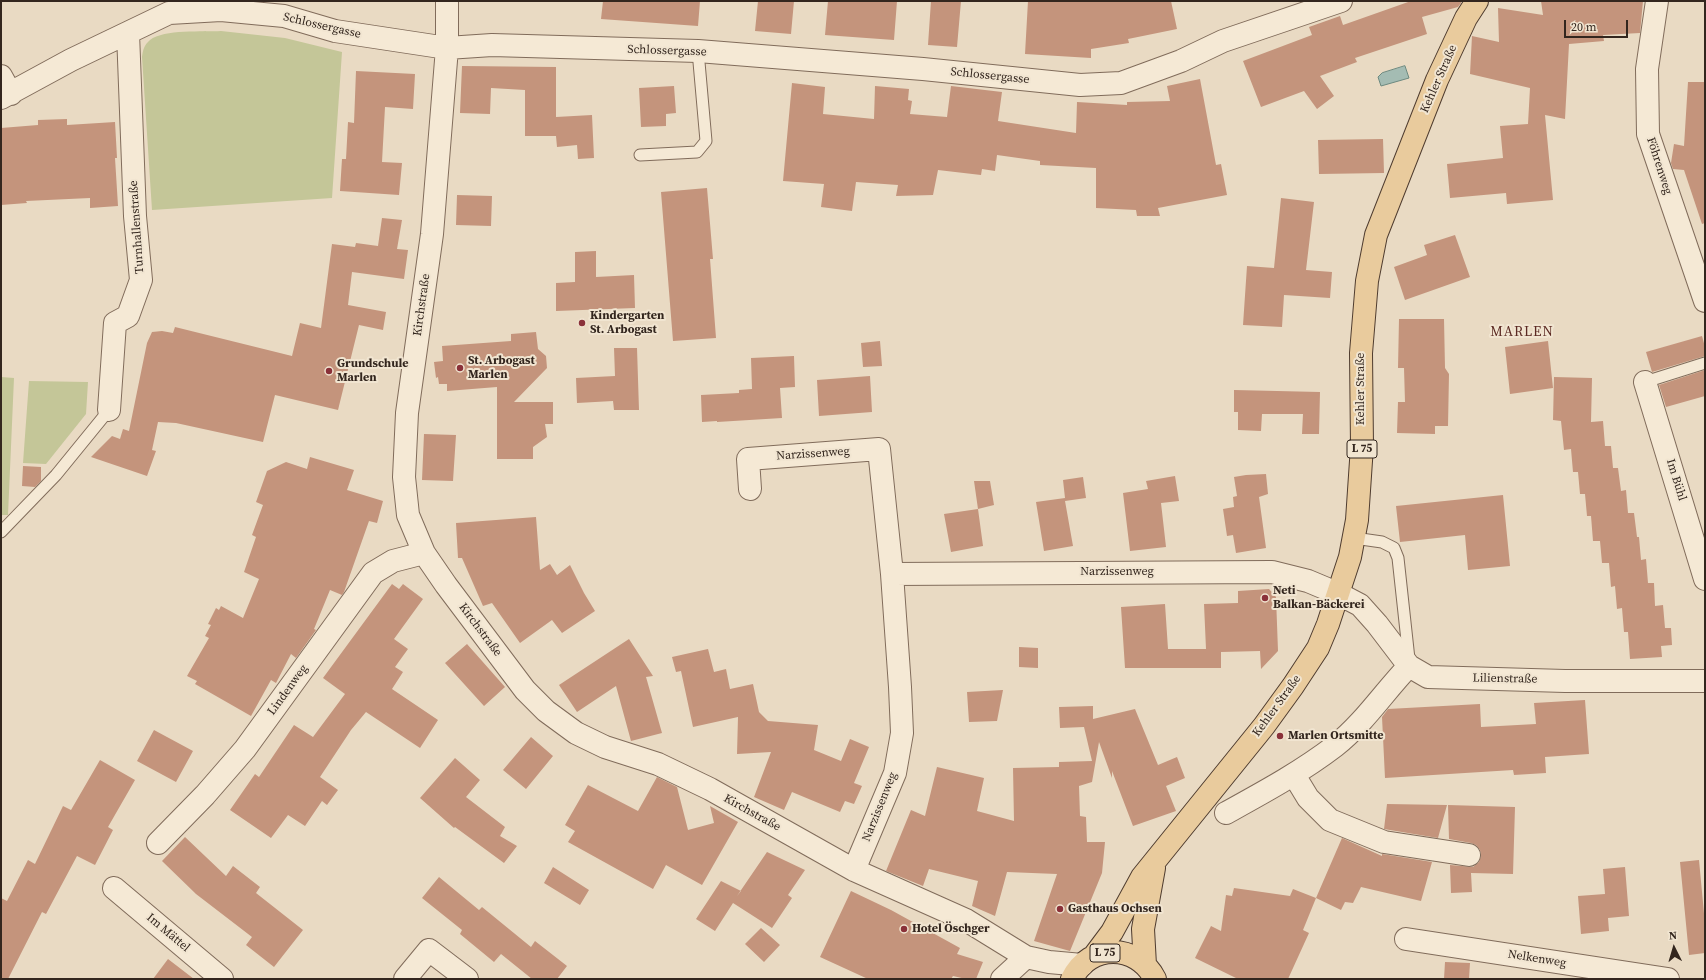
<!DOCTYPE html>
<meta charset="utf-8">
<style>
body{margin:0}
#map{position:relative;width:1706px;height:980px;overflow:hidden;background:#e9dac3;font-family:"Source Serif 4",serif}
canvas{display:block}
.frame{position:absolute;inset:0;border:2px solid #33261e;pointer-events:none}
.north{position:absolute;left:1654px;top:928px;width:40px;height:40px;-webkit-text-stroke:3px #f1e5d1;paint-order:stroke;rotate:355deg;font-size:11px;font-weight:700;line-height:16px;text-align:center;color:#33261e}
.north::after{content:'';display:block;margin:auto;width:14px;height:18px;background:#33261e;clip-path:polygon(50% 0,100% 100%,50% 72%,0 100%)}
.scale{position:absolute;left:1564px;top:20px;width:64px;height:18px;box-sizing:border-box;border:2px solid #33261e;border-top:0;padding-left:5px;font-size:12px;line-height:14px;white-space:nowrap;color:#33261e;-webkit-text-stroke:3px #f1e5d1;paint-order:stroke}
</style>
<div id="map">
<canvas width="1706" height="980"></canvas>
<div class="frame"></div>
<div class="north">N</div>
<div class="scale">20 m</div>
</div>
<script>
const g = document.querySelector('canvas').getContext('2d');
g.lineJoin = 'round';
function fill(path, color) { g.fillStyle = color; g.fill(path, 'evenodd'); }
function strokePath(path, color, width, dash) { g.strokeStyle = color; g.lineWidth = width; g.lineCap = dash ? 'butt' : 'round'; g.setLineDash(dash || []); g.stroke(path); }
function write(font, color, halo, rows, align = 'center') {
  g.font = font + ' "Source Serif 4",serif'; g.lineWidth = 4; g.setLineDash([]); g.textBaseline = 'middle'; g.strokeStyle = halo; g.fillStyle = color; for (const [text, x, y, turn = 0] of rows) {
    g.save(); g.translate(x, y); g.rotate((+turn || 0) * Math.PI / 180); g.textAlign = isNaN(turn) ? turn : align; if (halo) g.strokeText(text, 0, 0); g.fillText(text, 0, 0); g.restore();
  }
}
fill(new Path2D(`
 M 221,31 L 285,38 L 342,52 L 332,198 L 152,210 L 142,57 C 143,50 144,45 150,40 C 164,29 203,32 221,31 Z
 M 1,377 L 14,378 L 8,515 L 1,515 Z
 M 29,381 L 88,382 L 86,414 L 46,464 L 23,463 Z`), '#c4c698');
const water = new Path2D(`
 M 1405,66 L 1409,78 L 1381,86 L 1378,77 L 1382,73 Z`);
fill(water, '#a4bcb3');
strokePath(water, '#6c8980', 1);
fill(new Path2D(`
 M 603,1 L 700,1 L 698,26 L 601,19 Z
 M 758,1 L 794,1 L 791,34 L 755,31 Z
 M 828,1 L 897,1 L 894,40 L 825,35 Z
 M 931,1 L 961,1 L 957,47 L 928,45 Z
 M 1028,1 L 1171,1 L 1177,29 L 1128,39 L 1129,43 L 1091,49 L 1091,58 L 1025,54 Z
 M 1411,1 L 1461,1 L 1461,3 L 1458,7 L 1422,17 L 1427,34 L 1355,58 L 1357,62 L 1320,76 L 1334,96 L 1317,109 L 1304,91 L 1261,107 L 1243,61 L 1312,35 L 1309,27 L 1340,16 L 1343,25 Z
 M 1541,1 L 1643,1 L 1640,33 L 1603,35 L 1604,41 L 1569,44 L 1565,119 L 1545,115 L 1553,200 L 1507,204 L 1506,193 L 1450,198 L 1447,164 L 1503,158 L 1500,126 L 1528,124 L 1530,88 L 1470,74 L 1472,36 L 1499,42 L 1498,8 L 1543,15 Z
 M 462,66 L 556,67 L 556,117 L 592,115 L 594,158 L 578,159 L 577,145 L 557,147 L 556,136 L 525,136 L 525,90 L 491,88 L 490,114 L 460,113 Z
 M 356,71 L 415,74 L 413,109 L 385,107 L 382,162 L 402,163 L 399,195 L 340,191 L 342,159 L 346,159 L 348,122 L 354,123 Z
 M 1200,79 L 1216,165 L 1221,164 L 1227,195 L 1158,208 L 1160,216 L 1137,216 L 1136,210 L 1096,208 L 1096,168 L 1040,165 L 1040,161 L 997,155 L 995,171 L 982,169 L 981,175 L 938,170 L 933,195 L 896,196 L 898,185 L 856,182 L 852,211 L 821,207 L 824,184 L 783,181 L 792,83 L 825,87 L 823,114 L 874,119 L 875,86 L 909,89 L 908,100 L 912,101 L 910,114 L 947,117 L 951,86 L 1002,92 L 998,121 L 1076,133 L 1077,102 L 1127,105 L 1127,102 L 1170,101 L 1167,86 Z
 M 1688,82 L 1705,82 L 1705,223 L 1702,224 L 1684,170 L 1673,169 L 1671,163 L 1674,144 L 1684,146 Z
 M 674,86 L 676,113 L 666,114 L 666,126 L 641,127 L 639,88 Z
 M 67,119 L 67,125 L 115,122 L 117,158 L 115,158 L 118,206 L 90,208 L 90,198 L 26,201 L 27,203 L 1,205 L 1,128 L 38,125 L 38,120 Z
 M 1383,139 L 1384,173 L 1319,174 L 1318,140 Z
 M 707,188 L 713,259 L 710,259 L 716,338 L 673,341 L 661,192 Z
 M 457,195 L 492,196 L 491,226 L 456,225 Z
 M 1281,198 L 1314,202 L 1306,270 L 1332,272 L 1330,298 L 1284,295 L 1282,327 L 1243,325 L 1247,266 L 1274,268 Z
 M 382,218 L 402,220 L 397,249 L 408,250 L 404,279 L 352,272 L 348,305 L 386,312 L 383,330 L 359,325 L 338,410 L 275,395 L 263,442 L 176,423 L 158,422 L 152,450 L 156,451 L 147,476 L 91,457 L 112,436 L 120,439 L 123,429 L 129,431 L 147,343 L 152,332 L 162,331 L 173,333 L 175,327 L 292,356 L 300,323 L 321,328 L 332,244 L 355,247 L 356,243 L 378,246 Z
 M 1455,235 L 1470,277 L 1405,300 L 1394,267 L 1427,255 L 1424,245 Z
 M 596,251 L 596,277 L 634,275 L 635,308 L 556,311 L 556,283 L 575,282 L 575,252 Z
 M 1399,319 L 1444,319 L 1445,368 L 1449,374 L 1448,426 L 1435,426 L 1435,434 L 1397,433 L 1398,402 L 1405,402 L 1404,368 L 1398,368 Z
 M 536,332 L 538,349 L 546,356 L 547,368 L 514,402 L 553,402 L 553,424 L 545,424 L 547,437 L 533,447 L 533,459 L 497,459 L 497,387 L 447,391 L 447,384 L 439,384 L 438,377 L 436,378 L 434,362 L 443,361 L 442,346 L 511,341 L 511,334 Z
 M 1702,336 L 1705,347 L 1705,356 L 1652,372 L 1646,352 Z
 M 880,341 L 882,366 L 863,367 L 861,343 Z
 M 1548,341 L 1553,388 L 1510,394 L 1505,347 Z
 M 614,348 L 637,348 L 639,410 L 614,410 L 613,401 L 577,403 L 576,378 L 615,376 Z
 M 794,356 L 795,387 L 780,388 L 782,418 L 717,422 L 717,421 L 702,422 L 701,395 L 739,393 L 739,390 L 752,389 L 751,358 Z
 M 1705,370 L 1705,396 L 1666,407 L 1659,385 Z
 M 870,376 L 872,412 L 819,416 L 817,380 Z
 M 1554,377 L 1592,378 L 1591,422 L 1603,421 L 1605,446 L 1611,446 L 1613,468 L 1618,468 L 1621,491 L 1626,490 L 1628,513 L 1634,513 L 1637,537 L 1639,537 L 1641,560 L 1646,559 L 1648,583 L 1654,583 L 1655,606 L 1663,605 L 1665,628 L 1671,628 L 1672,645 L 1661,646 L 1662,657 L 1630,659 L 1628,632 L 1624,632 L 1622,608 L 1617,609 L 1615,586 L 1611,587 L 1609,563 L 1602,563 L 1600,541 L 1593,541 L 1591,516 L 1587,516 L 1585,494 L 1580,494 L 1578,472 L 1573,472 L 1571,449 L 1564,450 L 1561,421 L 1553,420 Z
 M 1234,390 L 1320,392 L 1319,434 L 1302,434 L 1303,414 L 1262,414 L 1261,431 L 1238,430 L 1238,412 L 1234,412 Z
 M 424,434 L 456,435 L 453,481 L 422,480 Z
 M 310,457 L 354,470 L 347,490 L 383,501 L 377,523 L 369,521 L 344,592 L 342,595 L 330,590 L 314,629 L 316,630 L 296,658 L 291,654 L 276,683 L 271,680 L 251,716 L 195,684 L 197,681 L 187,676 L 209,638 L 205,636 L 211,625 L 208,624 L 216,608 L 219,610 L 221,606 L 243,618 L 259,579 L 244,572 L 256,537 L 252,535 L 263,505 L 256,502 L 267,471 L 286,462 L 307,469 Z
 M 23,466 L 41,467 L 41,481 L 35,487 L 22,486 Z
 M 1266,474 L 1268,494 L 1259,497 L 1266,548 L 1236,553 L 1233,535 L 1227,536 L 1223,509 L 1234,507 L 1233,497 L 1237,496 L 1234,477 L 1246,475 Z
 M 1175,476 L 1179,501 L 1161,503 L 1166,547 L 1130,551 L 1123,493 L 1148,489 L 1146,481 Z
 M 1083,477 L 1086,498 L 1065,501 L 1073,546 L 1044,551 L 1036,502 L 1065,498 L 1063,480 Z
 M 974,481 L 990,481 L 994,505 L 978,509 Z
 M 1503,495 L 1510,566 L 1468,570 L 1465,535 L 1400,542 L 1396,506 Z
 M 978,509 L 983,546 L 951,552 L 944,514 Z
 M 536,517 L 540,570 L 550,564 L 557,575 L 570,565 L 584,593 L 595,611 L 562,633 L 552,620 L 520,643 L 492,603 L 483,606 L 462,558 L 458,558 L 456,523 Z
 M 392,584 L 399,589 L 403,584 L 423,599 L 394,639 L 408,649 L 395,667 L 403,672 L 392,689 L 438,720 L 420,748 L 366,712 L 351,730 L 320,777 L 338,790 L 327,805 L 322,801 L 305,826 L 288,815 L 271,838 L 230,810 L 255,774 L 259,777 L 294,725 L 313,737 L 345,694 L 323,678 Z
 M 1269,589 L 1276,597 L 1278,651 L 1261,669 L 1260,651 L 1221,652 L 1221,668 L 1125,668 L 1121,607 L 1165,604 L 1168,649 L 1206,649 L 1204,604 L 1238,603 L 1238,591 Z
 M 629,639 L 653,676 L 646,677 L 662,733 L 631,741 L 616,686 L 577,712 L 559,685 Z
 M 467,644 L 505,687 L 484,706 L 445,663 Z
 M 1019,647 L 1038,648 L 1038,668 L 1019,667 Z
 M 708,649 L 714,672 L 726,669 L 730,689 L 753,684 L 759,712 L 768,721 L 818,725 L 814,750 L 841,761 L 850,739 L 869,747 L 854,783 L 862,786 L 854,804 L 845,801 L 840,812 L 792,792 L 784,810 L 754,797 L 771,752 L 737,754 L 738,717 L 693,727 L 681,671 L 676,672 L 672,657 Z
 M 1003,690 L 997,721 L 969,722 L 967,692 Z
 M 1585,700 L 1589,754 L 1545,757 L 1546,773 L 1514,775 L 1513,770 L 1385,778 L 1382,717 L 1388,709 L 1480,704 L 1481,727 L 1536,724 L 1534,703 Z
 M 1093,706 L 1093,719 L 1135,709 L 1158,765 L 1177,757 L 1185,778 L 1166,786 L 1176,811 L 1133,826 L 1112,771 L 1112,778 L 1099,742 L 1092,782 L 1079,786 L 1080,816 L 1086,817 L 1087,842 L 1105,842 L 1102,873 L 1070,951 L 1034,941 L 1057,874 L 1007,872 L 995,916 L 972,906 L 978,881 L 929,869 L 923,886 L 886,871 L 911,810 L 925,816 L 937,767 L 984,778 L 977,811 L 1014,821 L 1013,768 L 1059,767 L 1059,762 L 1092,761 L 1084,727 L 1060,728 L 1059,707 Z
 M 154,730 L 193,751 L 176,782 L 137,761 Z
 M 531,737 L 553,756 L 526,789 L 503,770 Z
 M 455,758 L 480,780 L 466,797 L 505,827 L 500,836 L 517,846 L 504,863 L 455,827 L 454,828 L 420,798 Z
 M 100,760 L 135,780 L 108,827 L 113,830 L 95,865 L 77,856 L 46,914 L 42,912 L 8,979 L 1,979 L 1,898 L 7,901 L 28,860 L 35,864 L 63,806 L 71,810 Z
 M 657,777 L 677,787 L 688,830 L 714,823 L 710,806 L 738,822 L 702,885 L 666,865 L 653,889 L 568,842 L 575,831 L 565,825 L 588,785 L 638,811 Z
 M 1387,804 L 1447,805 L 1438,838 L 1384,829 Z
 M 1448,805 L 1515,807 L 1513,874 L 1471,873 L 1472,892 L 1451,893 L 1450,865 L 1473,867 L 1479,862 L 1481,856 L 1480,850 L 1476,845 L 1471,843 L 1449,839 Z
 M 185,837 L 226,876 L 233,866 L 260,887 L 256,893 L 303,930 L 274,967 L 246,945 L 252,937 L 196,894 L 162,861 Z
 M 1342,838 L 1382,856 L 1382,854 L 1432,862 L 1421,901 L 1361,887 L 1353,903 L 1345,902 L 1341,910 L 1316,898 Z
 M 767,852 L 805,870 L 788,895 L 792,898 L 772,928 L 733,903 L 715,931 L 696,919 L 721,881 L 741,891 L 737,896 Z
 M 1699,860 L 1705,924 L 1705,953 L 1689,955 L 1680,862 Z
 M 553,867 L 589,890 L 580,905 L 544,883 Z
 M 1625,867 L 1629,916 L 1608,918 L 1609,931 L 1581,934 L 1578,896 L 1605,894 L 1603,869 Z
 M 439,877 L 479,910 L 482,907 L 531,947 L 535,941 L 567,966 L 557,979 L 532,979 L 501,954 L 494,962 L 460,934 L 462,930 L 422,898 Z
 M 1234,888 L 1290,896 L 1293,889 L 1316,898 L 1303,930 L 1309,933 L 1288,979 L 1238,979 L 1195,958 L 1211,926 L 1221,931 L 1226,895 L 1232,896 Z
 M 851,891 L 891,910 L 960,948 L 957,954 L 983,962 L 976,979 L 966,979 L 953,976 L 951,979 L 868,979 L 820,957 Z
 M 761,928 L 780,945 L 764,962 L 745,944 Z
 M 168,959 L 194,979 L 153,979 Z
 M 1445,962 L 1470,963 L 1469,979 L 1444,979 Z`), '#c4947c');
const lane = new Path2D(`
 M 640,155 L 697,152 L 706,141 L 698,51
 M 1645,382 L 1705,363
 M 1,532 L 56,475 L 109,410
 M 1354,538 L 1382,542 L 1394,548 L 1398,558 L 1409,659`);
const street = new Path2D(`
 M 447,1 L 447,48 L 432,234 L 407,413 L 404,477 L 408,515 L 424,553 L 446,585 L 525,690 L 546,711 L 576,733 L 605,747 L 658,764 L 710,789 L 854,870 L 966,920 L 1026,957 L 1049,962 L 1082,965
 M 1657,1 L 1647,69 L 1648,134 L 1705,301
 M 1,76 L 11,94
 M 1,98 L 71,60 L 169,13 L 221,10 L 284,16 L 335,31 L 447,48 L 492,45 L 698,51 L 923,69 L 1080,85 L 1121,83 L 1181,61 L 1223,41 L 1341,1
 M 1645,382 L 1705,579
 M 109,410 L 115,323 L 128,316 L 141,280 L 135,216 L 128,33
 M 750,489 L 748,459 L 879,449 L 892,574 L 900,687 L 902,733 L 895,773 L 854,870
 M 892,574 L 1272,572 L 1308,581 L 1339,594 L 1360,605 L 1377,624 L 1409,666 L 1428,677 L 1565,681 L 1705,681
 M 1294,775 L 1308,798 L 1330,820 L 1384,842 L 1469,855
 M 1226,813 C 1264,792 1301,772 1335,746 C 1364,723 1384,692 1409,666
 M 158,843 L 205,795 L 245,749 L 373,573 L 393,561 L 424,553
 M 114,888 L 222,979
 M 1406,939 L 1668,979
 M 405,979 L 429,950 L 467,979
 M 1002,979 L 1026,957`);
const primary = new Path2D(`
 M 1094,956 L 1112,932 L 1142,877 L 1264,726 L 1293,686 L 1318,648 L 1328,624 L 1350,557 L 1357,520 L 1362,446 L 1361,353 L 1367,281 L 1376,235 L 1437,80 L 1466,18 L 1477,1
 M 1145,965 L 1143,929 L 1154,868
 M 1072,979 C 1089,943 1137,943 1155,979`);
strokePath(lane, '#816c5b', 13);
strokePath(street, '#816c5b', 24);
strokePath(primary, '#4f3c2f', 24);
strokePath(lane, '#f5e9d5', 11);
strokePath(street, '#f5e9d5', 22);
strokePath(primary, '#e9cb9d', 22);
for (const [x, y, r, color] of [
 [582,323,4,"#8a3139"],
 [460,368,4,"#8a3139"],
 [329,371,4,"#8a3139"],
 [1265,598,4,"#8a3139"],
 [1280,736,4,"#8a3139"],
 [1060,909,4,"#8a3139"],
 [904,929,4,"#8a3139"]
]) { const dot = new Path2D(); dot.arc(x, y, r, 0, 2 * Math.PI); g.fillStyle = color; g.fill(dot); strokePath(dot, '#f1e5d1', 1.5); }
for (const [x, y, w] of [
 [1362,449,30],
 [1105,953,30]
]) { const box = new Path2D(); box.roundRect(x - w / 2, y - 9, w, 18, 3); g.fillStyle = '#f1e5d1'; g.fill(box); strokePath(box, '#33261e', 1); }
write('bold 11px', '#33261e', null, [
 ["L 75",1362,449],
 ["L 75",1105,953]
]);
write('12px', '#33261e', '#f1e5d1', [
 ["Schlossergasse",322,26,13],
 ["Schlossergasse",667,51,2],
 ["Schlossergasse",990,76,6],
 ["Kehler Straße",1439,79,-66],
 ["Föhrenweg",1659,166,72],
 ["Turnhallenstraße",137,227,-94],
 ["Kirchstraße",422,305,-82],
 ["Kehler Straße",1361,389,-90],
 ["Narzissenweg",813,454,-4],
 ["Im Bühl",1676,480,73],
 ["Narzissenweg",1117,572],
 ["Kirchstraße",480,630,53],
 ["Lilienstraße",1505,679,1],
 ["Lindenweg",288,690,-54],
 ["Kehler Straße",1277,706,-54],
 ["Narzissenweg",880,807,-68],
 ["Kirchstraße",752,813,29],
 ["Im Mättel",168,933,40],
 ["Nelkenweg",1537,959,9]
]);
write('bold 12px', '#33261e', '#f1e5d1', [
 ["Kindergarten",590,316],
 ["St. Arbogast",590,330],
 ["St. Arbogast",468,361],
 ["Marlen",468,375],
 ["Grundschule",337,364],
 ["Marlen",337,378],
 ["Neti",1273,591],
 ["Balkan-Bäckerei",1273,605],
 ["Marlen Ortsmitte",1288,736],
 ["Gasthaus Ochsen",1068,909],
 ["Hotel Öschger",912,929]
], 'left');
g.letterSpacing = '1px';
write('14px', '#5b2922', '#f1e5d1', [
 ["MARLEN",1522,332]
]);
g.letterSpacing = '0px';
</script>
